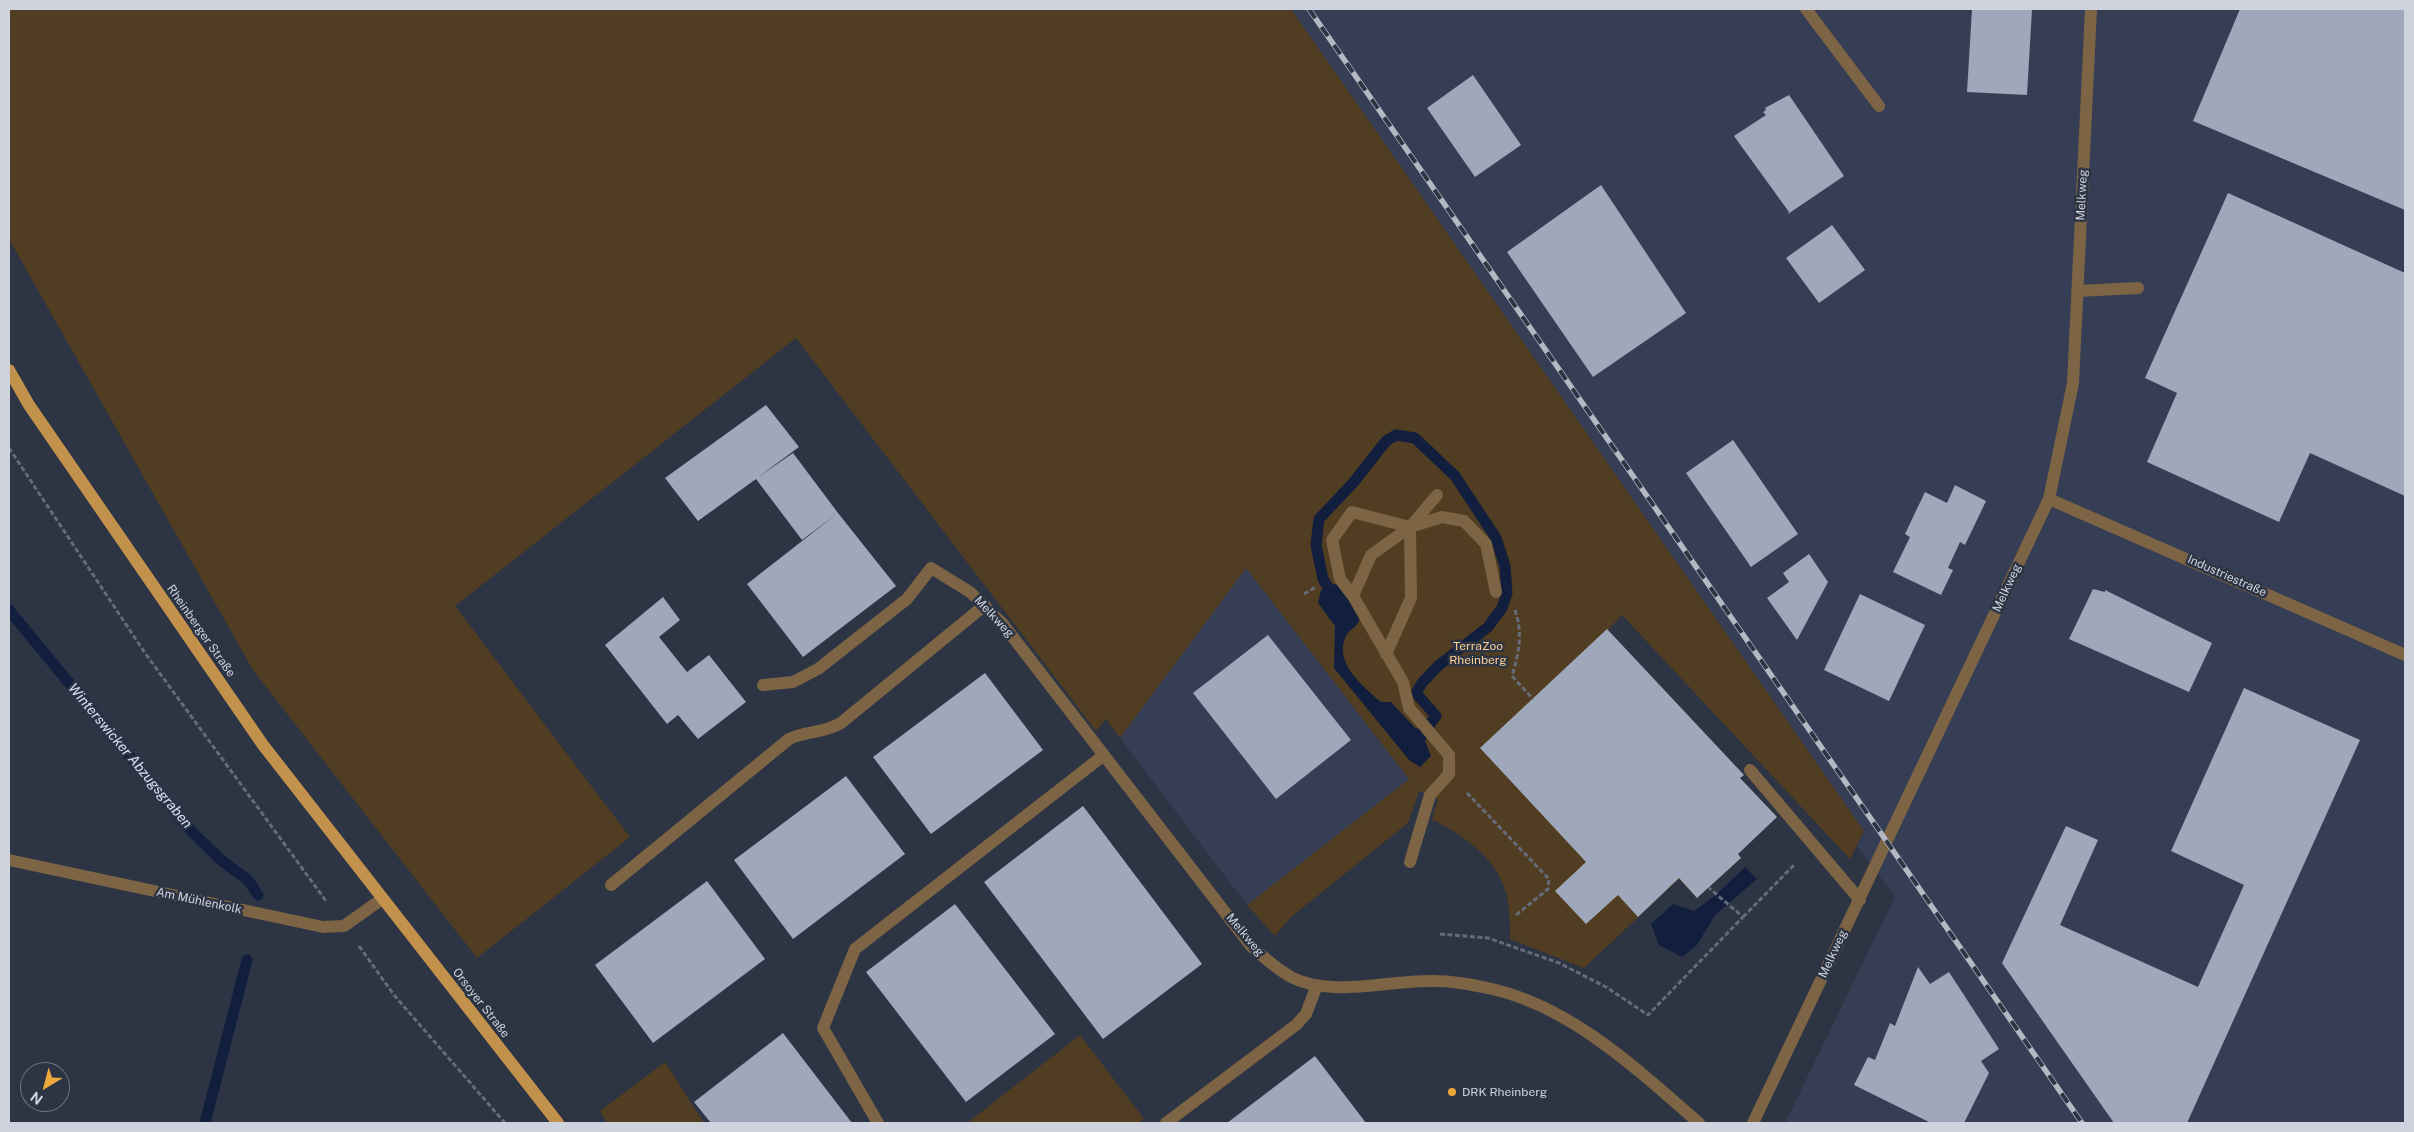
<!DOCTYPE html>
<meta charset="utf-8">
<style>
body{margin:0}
#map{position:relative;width:2414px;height:1132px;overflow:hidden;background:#2d3444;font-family:"Public Sans",sans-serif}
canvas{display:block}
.frame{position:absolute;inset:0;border:10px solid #cfd3dd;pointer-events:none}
.north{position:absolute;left:20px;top:1062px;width:50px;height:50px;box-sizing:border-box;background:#2d3444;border:1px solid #6e7481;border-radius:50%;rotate:217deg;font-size:14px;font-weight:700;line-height:20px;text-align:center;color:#cfd3dd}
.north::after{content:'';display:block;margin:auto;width:18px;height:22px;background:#eda83c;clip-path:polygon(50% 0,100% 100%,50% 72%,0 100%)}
</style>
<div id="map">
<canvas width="2414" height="1132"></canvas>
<div class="frame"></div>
<div class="north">N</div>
</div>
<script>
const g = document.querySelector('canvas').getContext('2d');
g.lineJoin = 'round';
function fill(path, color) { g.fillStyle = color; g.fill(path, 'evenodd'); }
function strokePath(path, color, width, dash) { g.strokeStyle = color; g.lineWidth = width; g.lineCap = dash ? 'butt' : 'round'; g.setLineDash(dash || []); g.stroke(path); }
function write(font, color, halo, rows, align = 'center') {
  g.font = font + ' "Public Sans",sans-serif'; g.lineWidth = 5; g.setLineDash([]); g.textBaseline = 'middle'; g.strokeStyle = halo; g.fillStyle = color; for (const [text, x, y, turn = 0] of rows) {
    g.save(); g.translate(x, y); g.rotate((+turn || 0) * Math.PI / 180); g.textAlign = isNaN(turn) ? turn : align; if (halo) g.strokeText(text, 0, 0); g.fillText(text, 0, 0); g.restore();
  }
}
fill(new Path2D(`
 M 1291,9 L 2405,9 L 2405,1123 L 1785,1123 L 1895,897 L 1857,846 L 1864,831 Z
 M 1245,567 L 1409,779 L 1247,905 L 1120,738 Z`), '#353e54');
fill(new Path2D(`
 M 9,9 L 1291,9 L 1864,831 L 1850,859 L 1622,615 L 1608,630 L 1744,775 L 1740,778 L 1777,817 L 1738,854 L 1741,858 L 1697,898 L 1679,879 L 1584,968 L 1510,939 C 1510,924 1510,908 1506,893 C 1498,860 1462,833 1432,820 L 1438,799 L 1419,791 L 1408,823 L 1291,917 L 1275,936 L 1247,905 L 1409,779 L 1246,568 L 1120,738 L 1106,719 L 1096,731 L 796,338 L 455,606 L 630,837 L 477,958 L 253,670 L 9,239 Z
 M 1080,1035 L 1144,1119 L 1138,1123 L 967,1123 Z
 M 665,1062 L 704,1123 L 607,1123 L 600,1111 Z`), '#513d21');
fill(new Path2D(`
 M 1338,583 L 1360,617 C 1357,629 1350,628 1346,636 C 1333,663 1363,686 1381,702 L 1391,702 L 1416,729 L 1419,727 L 1428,735 L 1425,741 L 1431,756 L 1420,767 L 1409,760 L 1334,668 L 1335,626 L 1318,603 L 1321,590 Z
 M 1745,867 L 1757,879 L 1715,915 L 1697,945 L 1682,957 L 1659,945 L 1651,924 L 1673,904 L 1694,911 L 1716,895 Z`), '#121e3e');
strokePath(new Path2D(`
 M 1328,587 L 1323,579 L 1316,545 L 1319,519 L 1353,483 L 1386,441 L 1396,435 L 1415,438 L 1455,476 L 1496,538 L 1505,566 L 1507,593 L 1502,608 L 1488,627 L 1438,666 L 1422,683 L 1416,693 L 1436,716 L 1424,732
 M 9,610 L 192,832 L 221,860 L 248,880 L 258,895
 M 205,1123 L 247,960`), '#121e3e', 11);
fill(new Path2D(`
 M 1972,9 L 2032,9 L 2027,95 L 1967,92 Z
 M 2240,9 L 2405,9 L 2405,210 L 2193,121 Z
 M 1473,75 L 1521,145 L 1475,177 L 1427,108 Z
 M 1789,95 L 1844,176 L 1788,214 L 1789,212 L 1734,136 L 1766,115 L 1763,112 L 1766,110 L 1765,108 Z
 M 1601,185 L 1686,313 L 1593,377 L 1507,252 Z
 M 2228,193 L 2405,273 L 2405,496 L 2310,453 L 2279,522 L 2147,462 L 2177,393 L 2145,378 Z
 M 1832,225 L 1865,270 L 1819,303 L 1786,258 Z
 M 766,405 L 799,447 L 757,478 L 793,453 L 838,513 L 802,540 L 756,479 L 698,521 L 665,478 Z
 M 1733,440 L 1798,534 L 1751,567 L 1686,473 Z
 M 1955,485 L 1986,501 L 1965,545 L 1960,542 L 1948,568 L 1953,570 L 1941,595 L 1893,572 L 1910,537 L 1905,534 L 1925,492 L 1947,503 Z
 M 838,513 L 896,586 L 803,657 L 747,584 Z
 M 1809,554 L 1828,582 L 1797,640 L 1767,598 L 1789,582 L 1783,573 Z
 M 2093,589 L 2105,592 L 2105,590 L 2212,643 L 2189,692 L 2069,639 Z
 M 1860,594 L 1925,625 L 1889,701 L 1824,670 Z
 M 663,597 L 680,620 L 659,637 L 687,672 L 709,655 L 746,702 L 698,739 L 678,715 L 667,724 L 605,645 Z
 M 1607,629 L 1744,775 L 1740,778 L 1777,817 L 1738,854 L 1741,858 L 1697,898 L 1679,878 L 1638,917 L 1618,895 L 1586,924 L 1555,891 L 1586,862 L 1480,748 Z
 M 1268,635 L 1351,740 L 1276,799 L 1193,693 Z
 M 985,673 L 1043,750 L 931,834 L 873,757 Z
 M 2244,688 L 2360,740 L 2187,1123 L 2114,1123 L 2002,963 L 2066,826 L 2098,840 L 2060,925 L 2198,987 L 2244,885 L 2171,851 Z
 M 846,776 L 905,854 L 793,939 L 734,860 Z
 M 1083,806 L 1202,964 L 1103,1039 L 984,882 Z
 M 707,881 L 765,959 L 653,1043 L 595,965 Z
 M 955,904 L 1055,1034 L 966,1102 L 866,972 Z
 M 1918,967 L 1930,984 L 1949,972 L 1999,1049 L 1981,1061 L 1989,1073 L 1964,1123 L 1931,1123 L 1854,1085 L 1868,1057 L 1875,1060 L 1890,1023 L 1895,1026 Z
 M 783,1033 L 852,1123 L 711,1123 L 694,1102 Z
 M 1315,1056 L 1366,1123 L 1227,1123 Z`), '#9fa8bb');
strokePath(new Path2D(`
 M 9,448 L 145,653 L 326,901
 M 1304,594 L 1316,587
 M 1515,610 C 1523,633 1519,653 1512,676 L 1533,699
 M 1467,793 L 1549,879 L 1548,889 L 1516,915
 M 1743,917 L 1795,864
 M 1440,934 L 1488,938 L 1559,963 L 1606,987 L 1648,1015 L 1743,917 L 1709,888
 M 359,946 L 394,995 L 505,1123`), '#656b79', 3, [5, 2.5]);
strokePath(new Path2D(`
 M 1806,9 L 1879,106
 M 2077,291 L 2138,288
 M 1437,495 L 1410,527 L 1442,517 L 1464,521 L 1486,544 L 1496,592
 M 2049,499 L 2405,655
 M 1353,596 L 1340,579 L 1332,540 L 1352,512 L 1410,527
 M 1386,654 L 1411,598 L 1410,527 L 1371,555 L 1353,596 L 1403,682 L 1409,708 L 1449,755 L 1449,774 L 1430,795 L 1410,862
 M 763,685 L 793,682 L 818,669 L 907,599 L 931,568 L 970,592 L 1002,623 L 1251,946 C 1265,958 1277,970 1293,978 C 1334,998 1392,979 1436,981 C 1453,981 1474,985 1492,989 C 1572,1007 1639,1071 1699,1123
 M 1750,770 L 1860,900
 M 9,860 L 323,927 L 344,926 L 382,899
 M 611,885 L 789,739 C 808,730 822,734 841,723 L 985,605
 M 878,1123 L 823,1028 L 855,949 L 1104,755
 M 1166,1123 L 1296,1025 L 1306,1014 L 1317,985
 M 1753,1123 L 2049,499 L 2073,383 L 2091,9`), '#7c6444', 12);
strokePath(new Path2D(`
 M 9,370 L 29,405 L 263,745 L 558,1123`), '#c2914c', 12);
const rail = new Path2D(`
 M 1309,9 L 2082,1123`);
strokePath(rail, '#b3b8c3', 5.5);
strokePath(rail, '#2d3444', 4, [11]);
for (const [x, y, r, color] of [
 [1452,1092,5,"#eda83c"]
]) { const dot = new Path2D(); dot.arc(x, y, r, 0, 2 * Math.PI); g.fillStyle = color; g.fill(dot); strokePath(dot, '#2d3444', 2); }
write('12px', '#cfd3dd', '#2d3444', [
 ["Melkweg",2082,195,-87],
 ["Industriestraße",2227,576,24],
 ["Melkweg",2007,588,-65],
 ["Melkweg",994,617,47],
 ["Rheinberger Straße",201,631,55],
 ["Am Mühlenkolk",199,901,12],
 ["Melkweg",1245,935,50],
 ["Melkweg",1833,954,-65],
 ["Orsoyer Straße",481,1003,52]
]);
write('12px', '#fed093', '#2d3444', [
 ["TerraZoo",1478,646],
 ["Rheinberg",1478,660]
]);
write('12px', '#cfd3dd', '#2d3444', [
 ["DRK Rheinberg",1462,1092]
], 'left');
write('italic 14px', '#d5e1fa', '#2d3444', [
 ["Winterswicker Abzugsgraben",130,756,50]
]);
</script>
